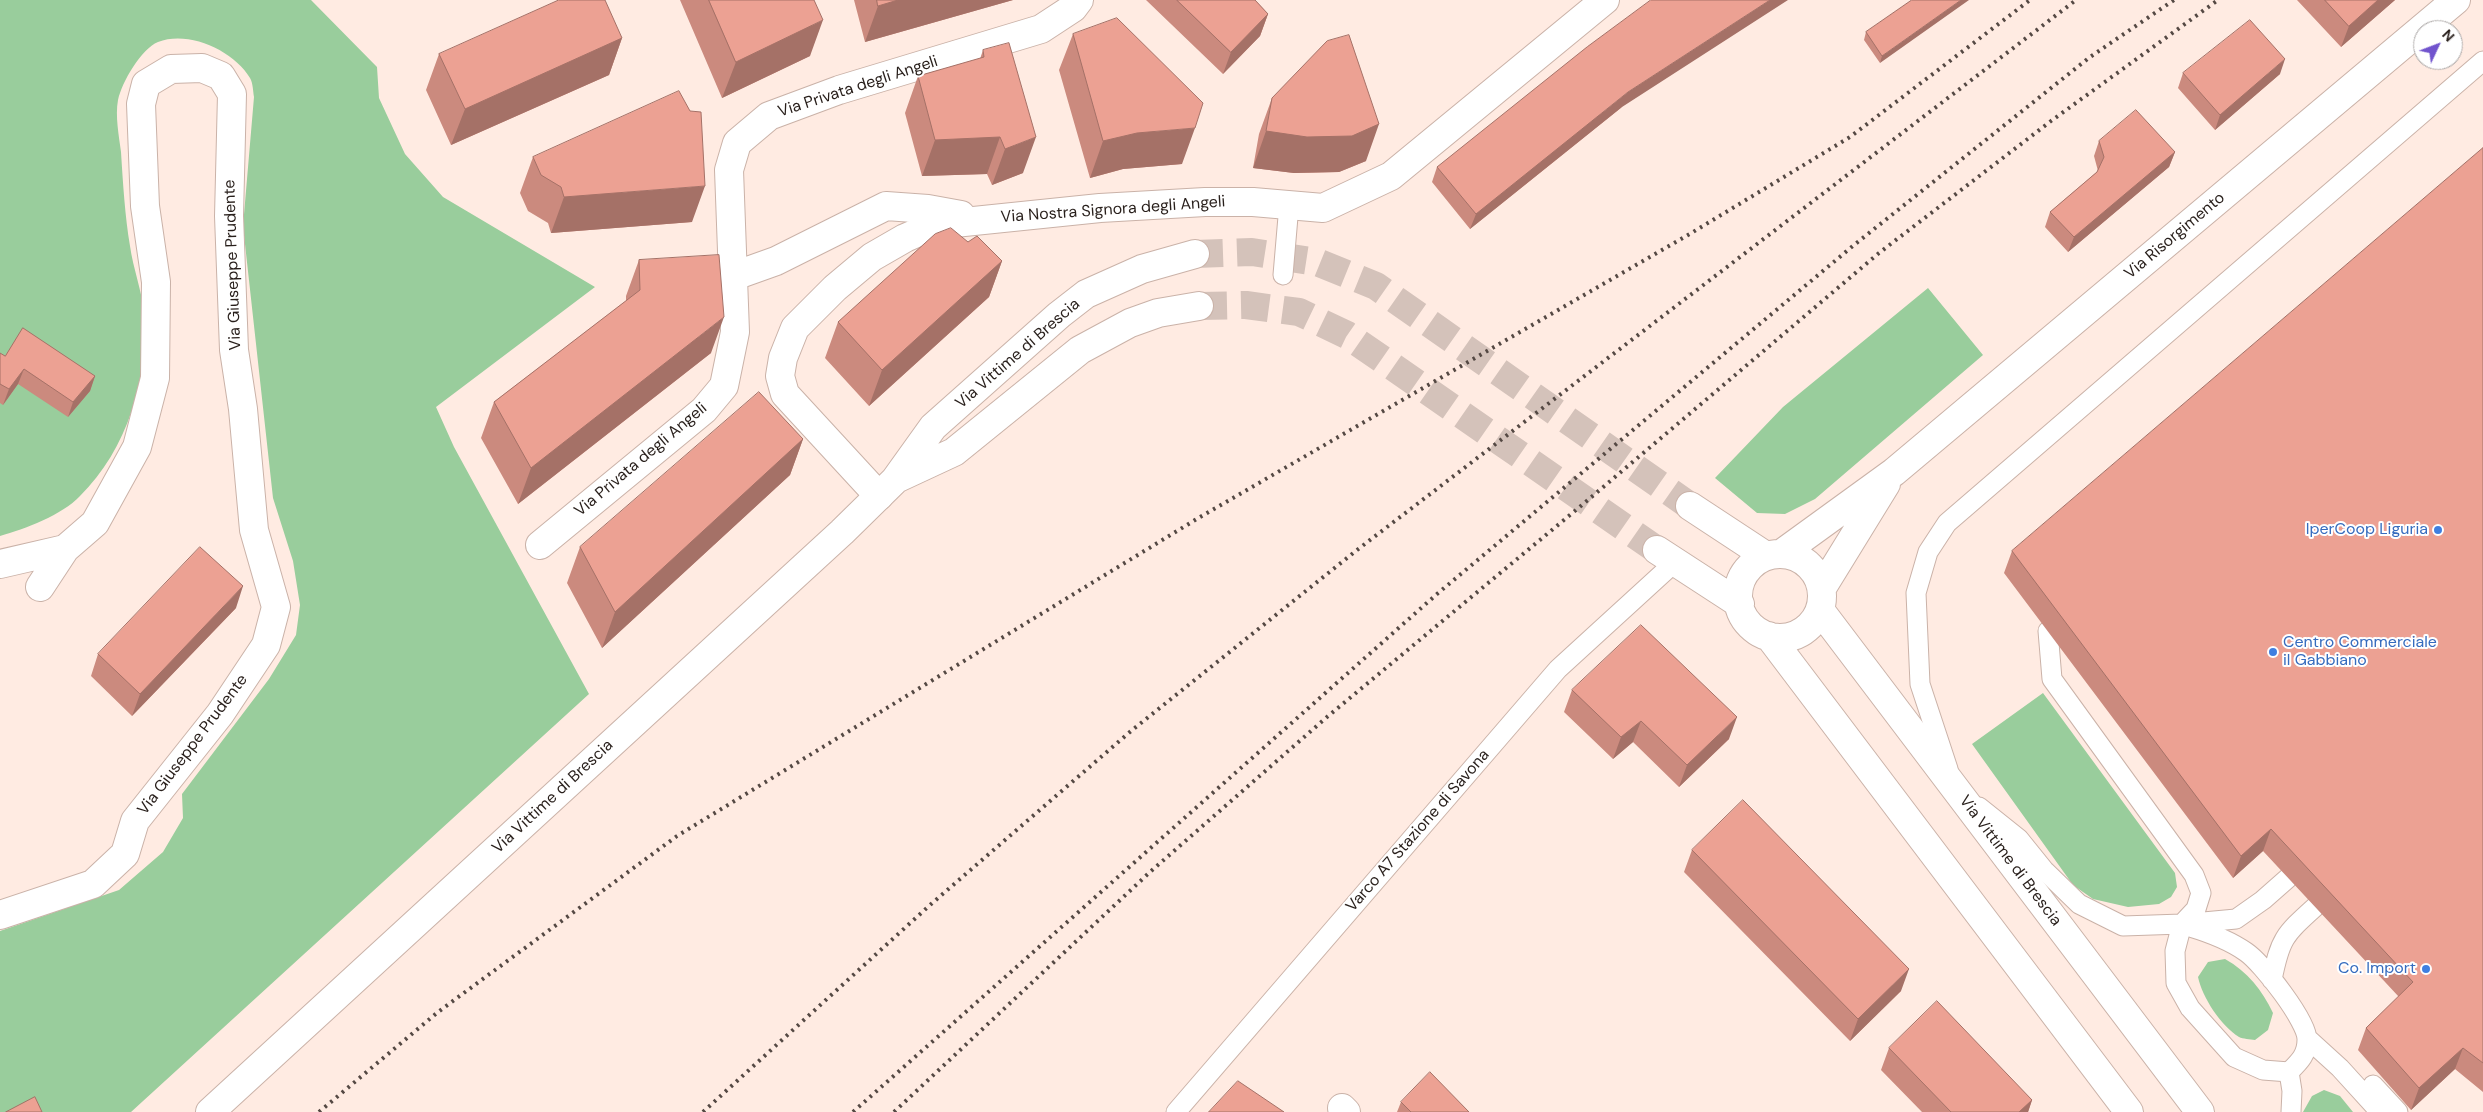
<!DOCTYPE html>
<style>
body{margin:0}
#map{position:relative;width:2483px;height:1112px;overflow:hidden;background:#ffebe2;font-family:"DM Sans",sans-serif}
canvas{display:block}
.north{position:absolute;left:2413px;top:20px;width:50px;height:50px;box-sizing:border-box;background:#fff;border:1px solid #a9a5a4;border-radius:50%;rotate:47deg;font-size:14px;font-weight:700;line-height:20px;text-align:center;color:#281f1b}
.north::after{content:'';display:block;margin:auto;width:18px;height:22px;background:#7154cd;clip-path:polygon(50% 0,100% 100%,50% 72%,0 100%)}
</style>
<div id="map">
<canvas width="2483" height="1112"></canvas>
<div class="north">N</div>
</div>
<script>
const g = document.querySelector('canvas').getContext('2d');
g.lineJoin = 'round';
function fill(path, color) { g.fillStyle = color; g.fill(path, 'evenodd'); }
function strokePath(path, color, width, dash) { g.strokeStyle = color; g.lineWidth = width; g.lineCap = dash ? 'butt' : 'round'; g.setLineDash(dash || []); g.stroke(path); }
function write(font, color, halo, rows, align = 'center') {
  g.font = font + ' "DM Sans",sans-serif'; g.lineWidth = 4; g.setLineDash([]); g.textBaseline = 'middle'; g.strokeStyle = halo; g.fillStyle = color; for (const [text, x, y, turn = 0] of rows) {
    g.save(); g.translate(x, y); g.rotate((+turn || 0) * Math.PI / 180); g.textAlign = isNaN(turn) ? turn : align; if (halo) g.strokeText(text, 0, 0); g.fillText(text, 0, 0); g.restore();
  }
}
fill(new Path2D(`
 M 0,0 L 311,0 L 377,67 L 379,98 L 405,154 L 443,197 L 595,287 L 436,407 L 454,447 L 589,694 L 131,1112 L 0,1112 L 0,931 L 119,890 L 163,852 L 183,818 L 182,794 L 269,679 L 296,635 L 300,605 L 293,561 L 273,498 L 243,226 L 254,97 C 253,91 253,83 250,78 C 234,51 189,30 158,42 C 141,49 122,82 118,100 C 115,116 119,136 121,152 C 123,184 125,216 130,246 C 133,268 142,291 144,313 C 149,378 127,450 80,496 C 62,515 25,529 0,536 Z
 M 1928,288 L 1983,355 L 1815,499 L 1785,514 L 1757,513 L 1715,478 L 1783,407 Z
 M 2043,693 L 2175,873 L 2177,887 L 2171,897 L 2159,904 L 2128,907 L 2093,899 L 2073,885 L 1972,744 Z
 M 2225,959 C 2248,972 2262,990 2273,1013 L 2268,1030 L 2255,1040 C 2250,1039 2243,1039 2239,1037 C 2221,1026 2202,997 2198,977 L 2208,962 Z
 M 2324,1090 L 2340,1096 L 2353,1112 L 2303,1112 L 2312,1096 Z`), '#99cd9c');
strokePath(new Path2D(`
 M 1195,254 L 1252,252 L 1317,262 L 1376,286 L 1690,506
 M 1199,306 L 1246,305 L 1299,312 L 1347,335 L 1657,550`), '#d4c2ba', 28, [28, 14]);
const service = new Path2D(`
 M 1283,275 L 1289,205
 M 2048,631 L 2052,679 L 2194,875 L 2201,893 L 2196,909 L 2182,924 L 2175,951 L 2176,983 L 2190,1008 L 2234,1057 L 2263,1070 L 2289,1072 C 2299,1062 2307,1055 2307,1040 C 2308,1022 2262,963 2246,952 C 2229,940 2210,933 2190,927
 M 1948,769 L 1920,684 L 1916,593 L 1928,552 L 1947,523 L 2483,61
 M 1979,807 L 2019,839 L 2044,870 L 2079,904 L 2123,926 L 2182,924 L 2236,919 L 2263,900 L 2288,878
 M 2272,980 C 2280,939 2284,935 2315,907
 M 2307,1038 L 2340,1068 L 2380,1112
 M 2289,1072 L 2292,1091 L 2291,1112
 M 2373,1085 L 2398,1112
 M 1176,1112 L 1558,669 L 1674,563`);
const minor = new Path2D(`
 M 734,276 L 776,261 L 886,206 L 928,209 L 961,215
 M 879,496 L 785,394 L 780,376 L 783,358 L 795,328 L 835,288 L 872,257 L 905,238 L 935,225 L 1100,208 L 1205,202 L 1253,202 L 1323,208 L 1391,176 L 1605,0
 M 540,545 L 704,410 L 724,386 L 735,332 L 729,170 L 737,143 L 769,116 L 839,90 L 1041,29 L 1073,8 L 1079,0
 M 0,564 L 65,549
 M 0,915 L 93,884 L 125,854 L 135,821 L 220,714 L 266,645 L 276,607 L 254,530 L 243,409 L 234,350 L 229,216 L 232,94 L 221,76 L 202,68 L 171,69 L 146,84 L 141,104 L 145,206 L 156,282 L 155,378 L 137,447 L 95,523 L 65,549 L 40,587
 M 1342,1108 L 1346,1112`);
const tertiary = new Path2D(`
 M 896,479 L 954,452 L 1080,350 L 1130,323 L 1158,313 L 1199,306
 M 1690,506 L 1766,556
 M 1657,550 L 1740,604
 M 1781,554 L 1894,472 L 2456,0
 M1738 596a42 42 0 1 1 84 0a42 42 0 1 1-84 0Z
 M 1822,588 L 1886,484
 M 1820,610 L 2200,1112
 M 1769,636 L 2129,1112
 M 210,1112 L 842,532 L 895,480 L 933,427 L 1059,315 L 1086,294 L 1142,269 L 1195,254`);
strokePath(service, '#cab2a8', 21);
strokePath(minor, '#cab2a8', 30);
strokePath(tertiary, '#cab2a8', 30);
strokePath(service, '#fff', 19);
strokePath(minor, '#fff', 28);
strokePath(tertiary, '#fff', 28);
strokePath(new Path2D(`
 M 319,1112 L 438,1012 L 677,836 L 1200,517 L 1693,232 L 1850,137 L 2030,0
 M 703,1112 L 930,905 L 1131,731 L 1357,550 L 2076,0
 M 853,1112 L 1437,594 L 1854,245 L 2090,57 L 2174,0
 M 894,1112 L 1150,872 L 1327,717 L 1582,505 L 1879,253 L 2051,121 L 2218,0`), '#544843', 4, [2.5, 5]);
fill(new Path2D(`
 M 680,0 L 814,0 L 810,56 L 722,98 Z
 M 854,0 L 1013,0 L 865,42 Z
 M 1146,0 L 1255,0 L 1268,14 L 1260,36 L 1223,74 Z
 M 1912,0 L 1880,63 L 1864,40 L 1866,32 Z
 M 2297,0 L 2395,0 L 2341,47 Z
 M 1073,34 L 1182,164 L 1123,169 L 1090,178 L 1059,70 Z
 M 622,38 L 609,75 L 451,145 L 426,90 L 439,54 Z
 M 983,50 L 1023,173 L 992,185 L 987,174 L 922,176 L 905,113 L 918,76 L 980,59 Z
 M 2183,73 L 2280,74 L 2215,130 L 2178,88 Z
 M 1272,98 L 1366,161 L 1339,172 L 1294,173 L 1253,168 L 1259,134 Z
 M 1622,107 L 1470,229 L 1432,182 L 1437,167 Z
 M 2099,141 L 2175,152 L 2169,167 L 2068,252 L 2045,227 L 2050,212 L 2098,171 L 2094,156 Z
 M 2483,148 L 2483,1092 L 2455,1069 L 2411,1110 L 2358,1050 L 2366,1028 L 2399,997 L 2263,851 L 2233,878 L 2004,573 L 2012,551 Z
 M 533,157 L 692,222 L 551,233 L 548,223 L 528,211 L 520,193 Z
 M 968,242 L 1002,261 L 989,297 L 869,406 L 825,358 L 838,322 Z
 M 639,260 L 711,353 L 518,504 L 481,438 L 494,402 L 626,301 L 626,296 Z
 M 0,353 L 5,356 L 95,376 L 90,391 L 68,417 L 18,384 L 3,405 L 0,403 Z
 M 803,439 L 790,475 L 602,648 L 567,583 L 580,547 Z
 M 236,608 L 132,716 L 91,676 L 98,654 Z
 M 1572,690 L 1729,739 L 1679,787 L 1633,742 L 1613,759 L 1564,712 Z
 M 1692,850 L 1901,991 L 1850,1041 L 1684,872 Z
 M 1889,1048 L 2032,1100 L 2028,1112 L 1922,1112 L 1881,1070 Z
 M 1401,1102 L 1469,1112 L 1397,1112 Z`), '#cb8a7e');
fill(new Path2D(`
 M 898,0 L 1013,0 L 865,42 L 878,6 Z
 M 1770,0 L 1788,0 L 1622,107 L 1470,229 L 1476,214 L 1628,92 Z
 M 1961,0 L 1969,0 L 1880,63 L 1882,56 Z
 M 2378,0 L 2395,0 L 2341,47 L 2349,26 Z
 M 1268,14 L 1260,36 L 1223,74 L 1231,52 Z
 M 823,20 L 810,56 L 722,98 L 736,62 Z
 M 622,38 L 609,75 L 451,145 L 465,109 Z
 M 2285,59 L 2280,74 L 2215,130 L 2220,115 Z
 M 1379,124 L 1366,161 L 1339,172 L 1294,173 L 1253,168 L 1266,131 Z
 M 1195,128 L 1182,164 L 1123,169 L 1090,178 L 1103,141 L 1137,133 Z
 M 1000,137 L 987,174 L 922,176 L 935,140 Z
 M 1036,137 L 1023,173 L 992,185 L 1005,149 Z
 M 2175,152 L 2169,167 L 2068,252 L 2074,237 Z
 M 705,186 L 692,222 L 551,233 L 564,197 Z
 M 1002,261 L 989,297 L 869,406 L 882,370 Z
 M 724,317 L 711,353 L 518,504 L 531,468 Z
 M 24,369 L 18,384 L 3,405 L 9,389 Z
 M 95,376 L 90,391 L 68,417 L 73,402 Z
 M 803,439 L 790,475 L 602,648 L 615,612 Z
 M 243,586 L 236,608 L 132,716 L 140,694 Z
 M 1737,717 L 1729,739 L 1679,787 L 1687,765 Z
 M 1641,721 L 1633,742 L 1613,759 L 1621,737 Z
 M 2271,829 L 2263,851 L 2233,878 L 2241,856 Z
 M 1909,969 L 1901,991 L 1850,1041 L 1858,1019 Z
 M 2463,1048 L 2455,1069 L 2411,1110 L 2419,1088 Z
 M 2032,1100 L 2028,1112 L 2019,1112 Z`), '#a57167');
const building = new Path2D(`
 M 559,0 L 605,0 L 622,38 L 465,109 L 439,54 Z
 M 709,0 L 814,0 L 823,20 L 736,62 Z
 M 877,0 L 898,0 L 878,6 Z
 M 1177,0 L 1255,0 L 1268,14 L 1231,52 Z
 M 1651,0 L 1770,0 L 1628,92 L 1476,214 L 1437,167 L 1587,47 Z
 M 1912,0 L 1961,0 L 1882,56 L 1866,32 Z
 M 2325,0 L 2378,0 L 2349,26 Z
 M 1117,18 L 1203,103 L 1195,128 L 1137,133 L 1103,141 L 1073,34 Z
 M 2250,20 L 2285,59 L 2220,115 L 2183,73 Z
 M 1349,35 L 1379,124 L 1352,136 L 1307,137 L 1266,131 L 1272,98 L 1327,41 Z
 M 1009,43 L 1036,137 L 1005,149 L 1000,137 L 935,140 L 918,76 L 984,57 L 983,50 Z
 M 679,91 L 690,111 L 701,112 L 705,186 L 564,197 L 561,187 L 541,175 L 533,157 Z
 M 2136,110 L 2175,152 L 2074,237 L 2050,212 L 2097,172 L 2104,157 L 2099,141 Z
 M 2483,148 L 2483,1063 L 2463,1048 L 2419,1088 L 2366,1028 L 2413,982 L 2271,829 L 2241,856 L 2012,551 Z
 M 951,228 L 968,242 L 977,236 L 1002,261 L 882,370 L 838,322 L 935,234 Z
 M 719,255 L 724,317 L 531,468 L 494,402 L 640,290 L 639,260 Z
 M 23,328 L 95,376 L 73,402 L 24,369 L 9,389 L 0,384 L 0,353 L 5,356 Z
 M 759,392 L 803,439 L 615,612 L 580,547 Z
 M 200,547 L 243,586 L 140,694 L 98,654 Z
 M 1641,625 L 1737,717 L 1687,765 L 1641,721 L 1621,737 L 1572,690 Z
 M 1743,800 L 1909,969 L 1858,1019 L 1692,850 Z
 M 1937,1001 L 2032,1100 L 2019,1112 L 1951,1112 L 1889,1048 Z
 M 1430,1072 L 1469,1112 L 1411,1112 L 1401,1102 Z
 M 1238,1081 L 1284,1112 L 1209,1112 Z
 M 35,1097 L 42,1112 L 6,1112 Z`);
fill(building, '#eca193');
strokePath(building, '#a57167', 1);
for (const [x, y, r, color] of [
 [2438,530,5,"#3f7fe0"],
 [2273,652,5,"#3f7fe0"],
 [2426,969,5,"#3f7fe0"]
]) { const dot = new Path2D(); dot.arc(x, y, r, 0, 2 * Math.PI); g.fillStyle = color; g.fill(dot); strokePath(dot, '#fff', 2); }
write('16px', '#281f1b', '#fff', [
 ["Via Privata degli Angeli",858,87,-18],
 ["Via Nostra Signora degli Angeli",1113,210,-4],
 ["Via Risorgimento",2175,236,-40],
 ["Via Giuseppe Prudente",233,265,-92],
 ["Via Vittime di Brescia",1018,354,-41],
 ["Via Privata degli Angeli",641,460,-40],
 ["Via Giuseppe Prudente",193,745,-53],
 ["Via Vittime di Brescia",553,797,-43],
 ["Varco A7 Stazione di Savona",1418,831,-49],
 ["Via Vittime di Brescia",2010,861,53]
]);
write('16px', '#366cbe', '#fff', [
 ["IperCoop Liguria",2428,530],
 ["Centro Commerciale",2283,643,"left"],
 ["il Gabbiano",2283,661,"left"],
 ["Co. Import",2416,969]
], 'right');
</script>
